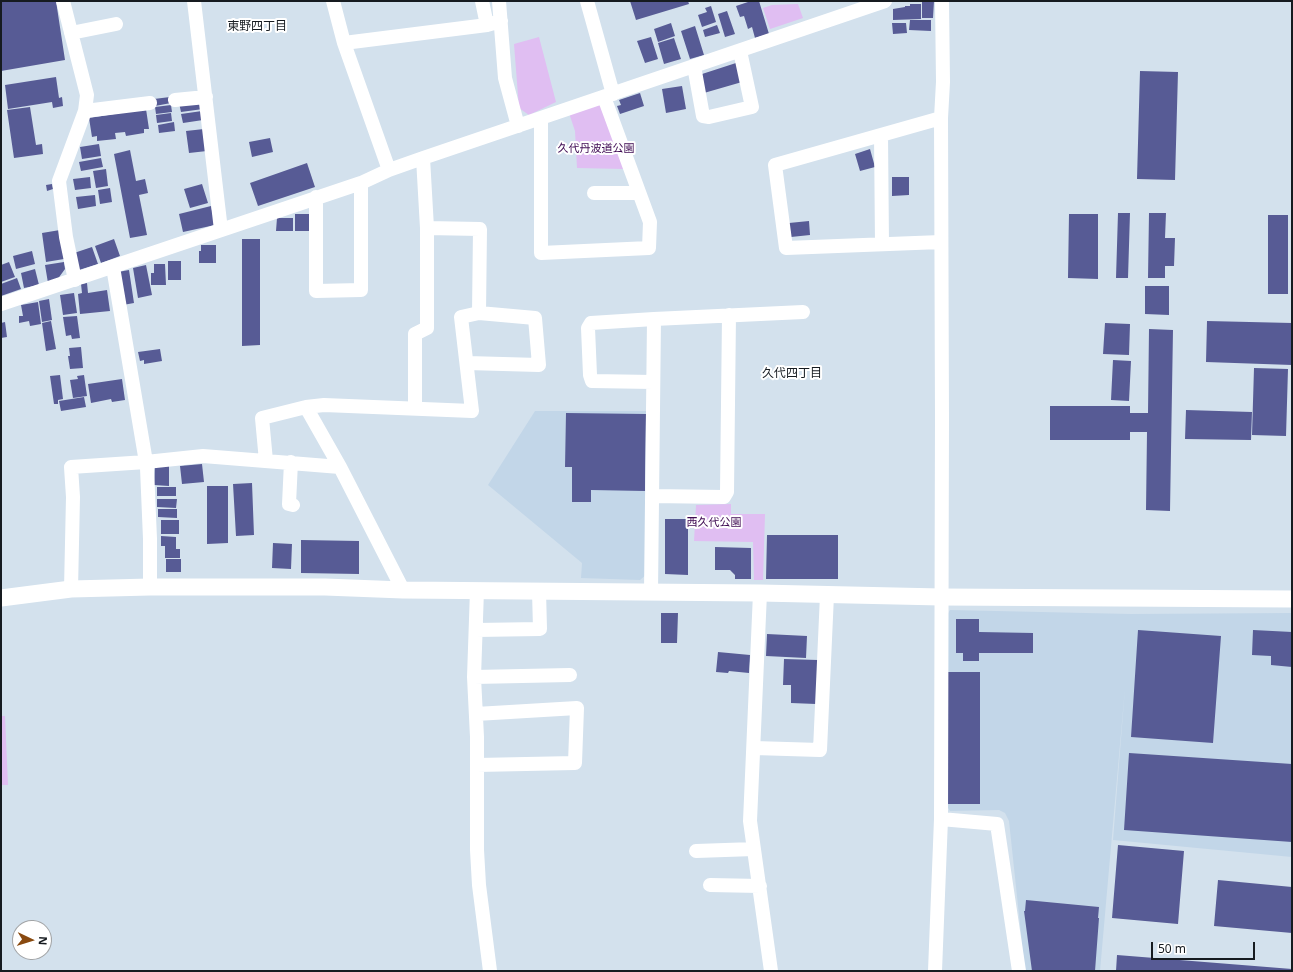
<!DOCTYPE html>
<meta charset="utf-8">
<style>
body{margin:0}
#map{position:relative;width:1293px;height:972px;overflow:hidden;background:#d3e1ed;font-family:"Noto Sans",sans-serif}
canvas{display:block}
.frame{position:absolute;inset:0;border:2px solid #161b20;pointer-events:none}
.north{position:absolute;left:12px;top:920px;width:40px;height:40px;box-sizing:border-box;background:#fff;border:1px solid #a2a4a6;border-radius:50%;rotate:94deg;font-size:11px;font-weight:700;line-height:16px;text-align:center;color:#161b20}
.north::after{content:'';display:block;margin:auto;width:14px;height:18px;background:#894a10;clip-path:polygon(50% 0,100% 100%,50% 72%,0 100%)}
.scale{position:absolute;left:1151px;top:942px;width:104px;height:18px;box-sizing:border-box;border:2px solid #161b20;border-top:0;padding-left:5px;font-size:12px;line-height:14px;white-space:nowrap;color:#161b20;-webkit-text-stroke:3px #fff;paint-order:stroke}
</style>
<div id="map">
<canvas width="1293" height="972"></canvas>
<div class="frame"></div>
<div class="north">N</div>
<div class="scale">50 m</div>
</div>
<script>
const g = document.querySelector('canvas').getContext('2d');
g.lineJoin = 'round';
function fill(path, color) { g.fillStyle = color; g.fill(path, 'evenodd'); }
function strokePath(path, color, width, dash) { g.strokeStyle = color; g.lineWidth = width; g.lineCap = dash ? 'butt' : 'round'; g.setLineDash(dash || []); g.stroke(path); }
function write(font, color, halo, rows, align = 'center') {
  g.font = font + ' "Noto Sans","Noto Sans JP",sans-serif'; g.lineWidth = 4; g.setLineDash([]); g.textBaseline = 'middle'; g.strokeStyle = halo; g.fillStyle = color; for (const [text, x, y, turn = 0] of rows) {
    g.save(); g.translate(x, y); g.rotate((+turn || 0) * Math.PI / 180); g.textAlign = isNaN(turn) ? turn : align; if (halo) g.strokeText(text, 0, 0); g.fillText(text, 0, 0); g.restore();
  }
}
fill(new Path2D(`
 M 535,411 L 649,411 L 647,574 L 640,580 L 581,578 L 582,563 L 488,485 Z
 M 950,610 L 1131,614 L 1292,613 L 1292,857 L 1113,840 L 1125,688 L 1100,971 L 1025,971 L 1009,821 L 1005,813 L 999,810 L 950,811 L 945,803 L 946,617 Z`), '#c2d6e8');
fill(new Path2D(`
 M 798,4 L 803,18 L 770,29 L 763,8 L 772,5 Z
 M 539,37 L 556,102 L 529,115 L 519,108 L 514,44 Z
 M 600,102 L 624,169 L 577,168 L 575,131 L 569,113 Z
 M 731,504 L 731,514 L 765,514 L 763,580 L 754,580 L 753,542 L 694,541 L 696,505 Z
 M 1,716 L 5,716 L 8,785 L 1,785 Z`), '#e0bef2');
fill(new Path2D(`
 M 1,1 L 56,1 L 65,60 L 1,71 Z
 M 630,1 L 688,1 L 689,4 L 636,20 Z
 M 751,1 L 759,1 L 769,34 L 755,38 L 752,27 L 748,29 L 744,16 L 740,17 L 736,6 Z
 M 922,1 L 934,1 L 933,18 L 922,18 Z
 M 910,4 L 921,4 L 921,19 L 893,20 L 893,9 L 905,7 L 905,6 L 910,6 Z
 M 711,6 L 716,22 L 702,27 L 698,15 L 707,12 L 705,8 Z
 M 727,11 L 735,34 L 725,37 L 718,14 Z
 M 910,20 L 931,20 L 931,31 L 909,30 Z
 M 671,23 L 675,36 L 658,42 L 654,29 Z
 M 892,23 L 906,23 L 907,33 L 893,34 Z
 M 717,25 L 720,33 L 705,37 L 703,30 Z
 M 695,26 L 704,55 L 690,59 L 681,31 Z
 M 651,37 L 658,59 L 645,63 L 637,41 Z
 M 674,38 L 681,59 L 664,64 L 658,43 Z
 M 736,63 L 742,82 L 704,93 L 699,75 Z
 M 1140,71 L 1178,72 L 1175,180 L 1137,179 Z
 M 56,77 L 59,98 L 62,97 L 63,106 L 53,108 L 52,102 L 8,109 L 5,85 Z
 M 682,86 L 686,109 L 666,113 L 662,89 Z
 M 640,93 L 644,106 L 620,114 L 617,106 L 621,105 L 619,100 Z
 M 170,97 L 171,103 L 155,106 L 154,99 Z
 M 201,100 L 203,109 L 181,112 L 179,103 Z
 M 171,105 L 172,112 L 156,114 L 155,107 Z
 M 30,107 L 36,145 L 42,144 L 43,154 L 14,158 L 7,110 Z
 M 146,109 L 149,129 L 144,129 L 144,133 L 126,136 L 125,132 L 115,133 L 116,139 L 97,141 L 97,136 L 92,137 L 89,118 Z
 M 202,111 L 203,120 L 183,123 L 181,114 Z
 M 171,113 L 172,121 L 157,123 L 156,115 Z
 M 174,122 L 175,131 L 159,133 L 158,125 Z
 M 204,129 L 207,151 L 189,153 L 186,131 Z
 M 270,138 L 273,152 L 252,157 L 249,142 Z
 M 99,144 L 101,156 L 82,159 L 80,147 Z
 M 870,149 L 875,167 L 860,171 L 855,154 Z
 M 130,150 L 136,181 L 145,179 L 148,193 L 139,195 L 147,235 L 130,238 L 114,154 Z
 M 101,158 L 103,167 L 81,171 L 79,162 Z
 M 307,163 L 315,187 L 258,206 L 250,183 Z
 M 106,169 L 108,186 L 96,188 L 93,171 Z
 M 90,177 L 91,188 L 75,190 L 73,179 Z
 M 892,177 L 909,177 L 909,195 L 892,196 Z
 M 52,184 L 53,189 L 47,191 L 46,185 Z
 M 202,184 L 208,203 L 190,208 L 184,189 Z
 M 110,188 L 112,202 L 100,204 L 98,190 Z
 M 95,195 L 96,206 L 78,209 L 76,197 Z
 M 211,206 L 215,225 L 183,232 L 179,214 Z
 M 1118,213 L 1130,213 L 1128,278 L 1116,278 Z
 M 1149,213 L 1166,213 L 1165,238 L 1175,238 L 1174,266 L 1165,266 L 1165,278 L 1148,278 Z
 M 295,214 L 309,214 L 309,231 L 295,231 Z
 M 1069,214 L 1098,214 L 1098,279 L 1068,278 Z
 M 1268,215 L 1288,215 L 1288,294 L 1268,294 Z
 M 277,218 L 293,218 L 293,231 L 276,231 Z
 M 809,221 L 810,235 L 791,237 L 789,223 Z
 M 60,230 L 64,259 L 46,262 L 42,233 Z
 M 114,239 L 120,256 L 101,263 L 95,246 Z
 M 242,239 L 260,239 L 260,345 L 242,346 Z
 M 201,245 L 216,245 L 216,263 L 199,263 L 199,251 L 201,251 Z
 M 92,247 L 98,264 L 79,270 L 74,253 Z
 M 32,251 L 35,264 L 16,269 L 13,256 Z
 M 168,261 L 181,261 L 181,280 L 168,280 Z
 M 9,262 L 15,277 L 1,282 L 1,265 Z
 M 64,262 L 65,269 L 57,280 L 48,283 L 45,265 Z
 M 154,264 L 165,264 L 166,285 L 151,285 L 151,273 L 154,273 Z
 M 146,265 L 152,295 L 138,298 L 133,268 Z
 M 35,269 L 39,285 L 24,288 L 21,273 Z
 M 129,270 L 134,303 L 123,305 L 118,272 Z
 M 17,278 L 21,289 L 1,296 L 1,284 Z
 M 87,283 L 88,293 L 107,290 L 110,311 L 80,314 L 78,294 L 82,293 L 81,284 Z
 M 1145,286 L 1169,286 L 1169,315 L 1145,314 Z
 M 74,293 L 77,313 L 63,315 L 60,295 Z
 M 49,299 L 52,320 L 42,322 L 39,301 Z
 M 38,302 L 41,324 L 30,326 L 29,321 L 19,323 L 19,316 L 23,316 L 21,305 Z
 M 77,316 L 80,338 L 72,339 L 71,335 L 66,336 L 63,317 Z
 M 51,321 L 56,349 L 46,351 L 42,323 Z
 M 1207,321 L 1292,323 L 1292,365 L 1206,362 Z
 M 5,322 L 7,337 L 1,338 L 1,323 Z
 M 1105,323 L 1130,324 L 1129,355 L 1103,354 Z
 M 1149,329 L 1173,330 L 1170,511 L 1146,510 L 1147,432 L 1130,432 L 1130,440 L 1050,440 L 1050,406 L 1130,406 L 1130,413 L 1148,413 Z
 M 81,347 L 83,368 L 70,369 L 68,356 L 70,356 L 69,348 Z
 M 160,349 L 162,361 L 144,364 L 144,360 L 140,361 L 138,352 Z
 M 1113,360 L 1131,361 L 1129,401 L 1111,400 Z
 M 1254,368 L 1288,369 L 1286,436 L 1252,435 Z
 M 60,375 L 63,399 L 58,400 L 58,404 L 54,404 L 50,376 Z
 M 84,375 L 87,396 L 73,398 L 70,380 L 78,379 L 77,376 Z
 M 122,379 L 125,400 L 112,402 L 111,399 L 91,403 L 88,384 Z
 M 84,397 L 86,407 L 61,411 L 59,401 Z
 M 1186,410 L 1252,412 L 1251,440 L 1185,439 Z
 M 566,413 L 646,414 L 645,491 L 591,490 L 591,502 L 572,502 L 572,467 L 565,467 Z
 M 202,464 L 204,482 L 182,484 L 180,466 Z
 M 155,466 L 169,466 L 169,486 L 154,485 Z
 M 252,483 L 254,535 L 236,536 L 233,484 Z
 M 207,486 L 228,486 L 228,543 L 207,544 Z
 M 157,487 L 176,487 L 176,496 L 157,496 Z
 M 157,499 L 177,499 L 176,508 L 157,507 Z
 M 158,509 L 177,509 L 177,518 L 158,517 Z
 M 665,519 L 688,519 L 688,575 L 665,574 Z
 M 161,520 L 179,520 L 179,534 L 161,534 Z
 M 767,535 L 838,535 L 838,579 L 766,579 Z
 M 161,536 L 176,537 L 176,549 L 180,549 L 180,558 L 165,558 L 165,546 L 161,546 Z
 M 301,540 L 359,541 L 359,574 L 301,573 Z
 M 273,543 L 292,544 L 291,569 L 272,568 Z
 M 715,547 L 751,548 L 751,579 L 735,579 L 735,575 L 730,570 L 715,570 Z
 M 166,559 L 181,559 L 181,572 L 166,572 Z
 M 661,613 L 678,613 L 677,643 L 661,643 Z
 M 956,619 L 979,619 L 979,632 L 1033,633 L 1033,653 L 979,653 L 979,661 L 963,661 L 963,653 L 956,653 Z
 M 1138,630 L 1221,636 L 1213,743 L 1131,737 Z
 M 1253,630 L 1292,632 L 1292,667 L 1271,665 L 1271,656 L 1252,655 Z
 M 767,634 L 807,636 L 806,658 L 766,656 Z
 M 718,652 L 750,655 L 749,673 L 729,671 L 728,673 L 716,672 Z
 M 784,659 L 818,660 L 816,704 L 791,703 L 791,685 L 783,685 Z
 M 948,672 L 980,672 L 980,804 L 948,804 Z
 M 1129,753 L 1292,764 L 1292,842 L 1124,830 Z
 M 1118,845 L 1184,851 L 1178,924 L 1112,918 Z
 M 1218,880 L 1292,887 L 1292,933 L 1214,926 Z
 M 1026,900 L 1099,907 L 1098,918 L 1099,918 L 1095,971 L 1032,971 L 1024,911 L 1025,911 Z
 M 1117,955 L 1292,969 L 1292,971 L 1116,971 Z`), '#575b95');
strokePath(new Path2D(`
 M 63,1 L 87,95 L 85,111 L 59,181 L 66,237 L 75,280
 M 194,1 L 221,230
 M 333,1 L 344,43 L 389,170
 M 482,1 L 487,25
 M 499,1 L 505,78 L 518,126
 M 587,1 L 613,94
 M 71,33 L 116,24
 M 344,43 L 487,25 L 501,21
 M 694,66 L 703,116 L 709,117 L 752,107 L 740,51
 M 175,100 L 206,97
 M 85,111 L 150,103
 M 941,118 L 775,165 L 786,248 L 941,242
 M 541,119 L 541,253 L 649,248 L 650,222 L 604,97
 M 881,135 L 882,244
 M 594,193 L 639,193
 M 316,197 L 316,291 L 361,290 L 361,183
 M 113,267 L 147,468 L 150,539 L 150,587
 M 1,304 L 361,183 L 389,170 L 423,158 L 885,1
 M 467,363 L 539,365 L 535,318 L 479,313
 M 653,382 L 592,381 L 590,375 L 588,328 L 591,323 L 654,319
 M 306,407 L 340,467 L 403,590
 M 415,408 L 415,334 L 427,328 L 427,228
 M 266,461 L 262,418 L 306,407 L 324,405 L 472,411 L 461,317 L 479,313 L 480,229 L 427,228 L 423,158
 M 291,462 L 289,504 L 293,505
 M 652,496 L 724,497 L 727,492 L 729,315
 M 71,589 L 73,497 L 71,467 L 146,462 L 203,456 L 340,467
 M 477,590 L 474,677 L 477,737 L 477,850 L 479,885 L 490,971
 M 651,592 L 654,319 L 803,312
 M 760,593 L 750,821 L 771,971
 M 476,630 L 540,629 L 539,591
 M 474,677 L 570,675
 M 476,714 L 577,708 L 575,763 L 477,765
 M 754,748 L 820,750 L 827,595
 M 941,819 L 997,824 L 1019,971
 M 696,851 L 754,849
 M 710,885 L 760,886
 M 935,971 L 941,819 L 942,418 L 941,118 L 943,82 L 942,1`), '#fff', 14);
strokePath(new Path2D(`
 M 1,598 L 71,589 L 150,587 L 325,587 L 403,590 L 760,593 L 941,597 L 1292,599`), '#fff', 17);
write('11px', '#3e0a52', '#fff', [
 ["久代丹波道公園",596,149],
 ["西久代公園",714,523]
]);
write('12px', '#161b20', '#fff', [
 ["東野四丁目",257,27],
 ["久代四丁目",792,374]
]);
</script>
